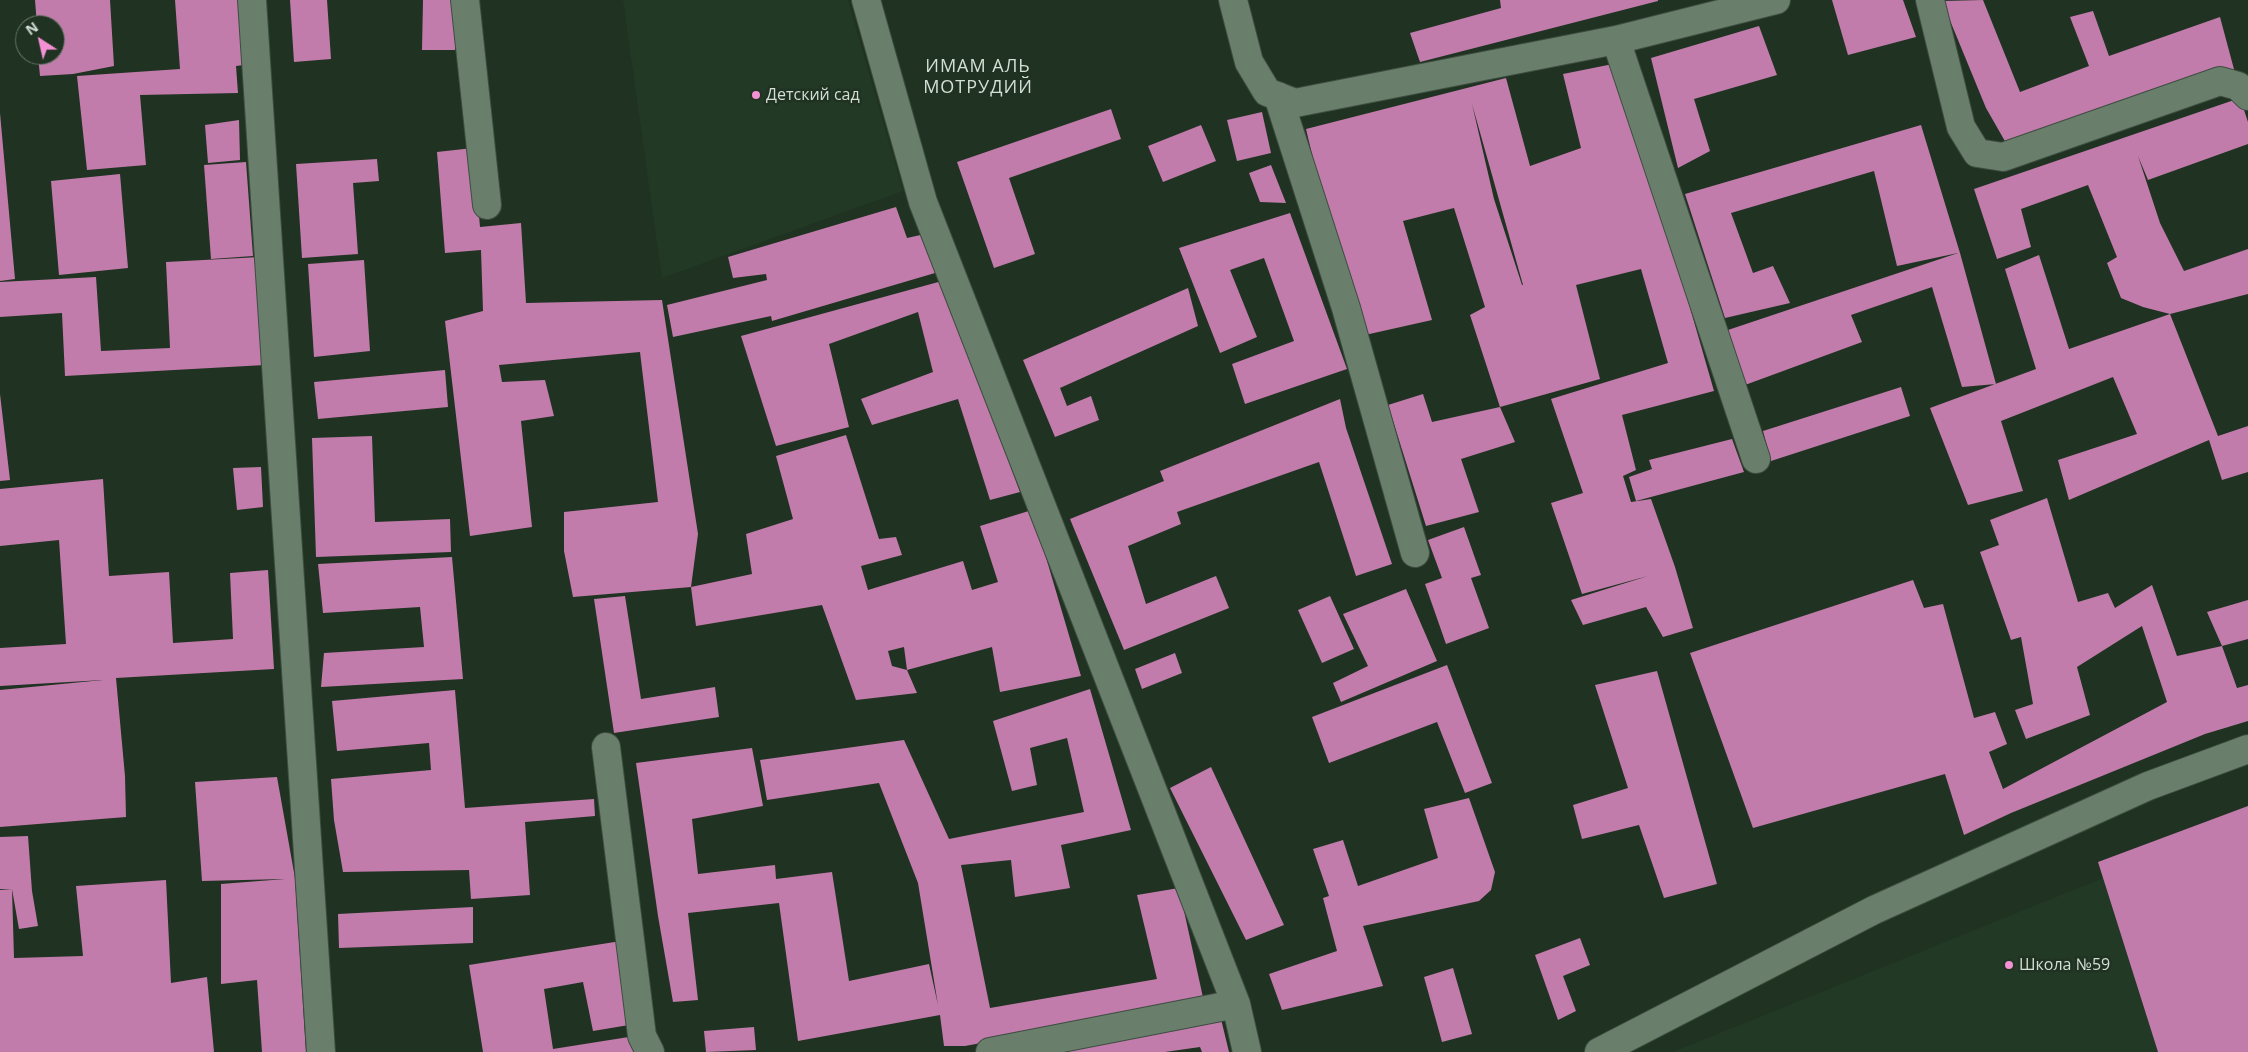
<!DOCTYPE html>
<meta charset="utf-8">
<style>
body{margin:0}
#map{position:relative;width:2248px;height:1052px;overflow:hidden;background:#203222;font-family:"Open Sans",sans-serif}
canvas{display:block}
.north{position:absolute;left:15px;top:15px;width:50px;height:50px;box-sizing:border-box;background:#203222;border:1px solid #68776a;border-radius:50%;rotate:325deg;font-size:14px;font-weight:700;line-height:20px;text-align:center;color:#d4dfd5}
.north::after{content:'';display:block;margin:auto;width:18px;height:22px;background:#f491d4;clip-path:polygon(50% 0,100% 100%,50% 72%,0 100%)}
</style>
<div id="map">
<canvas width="2248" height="1052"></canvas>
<div class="north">N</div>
</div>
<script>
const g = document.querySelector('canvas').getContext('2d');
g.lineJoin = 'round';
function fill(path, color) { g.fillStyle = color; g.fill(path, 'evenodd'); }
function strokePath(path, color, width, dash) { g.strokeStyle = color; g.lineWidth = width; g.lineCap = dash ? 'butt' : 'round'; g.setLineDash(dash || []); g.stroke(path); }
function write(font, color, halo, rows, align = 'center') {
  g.font = font + ' "Open Sans",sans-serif'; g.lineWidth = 5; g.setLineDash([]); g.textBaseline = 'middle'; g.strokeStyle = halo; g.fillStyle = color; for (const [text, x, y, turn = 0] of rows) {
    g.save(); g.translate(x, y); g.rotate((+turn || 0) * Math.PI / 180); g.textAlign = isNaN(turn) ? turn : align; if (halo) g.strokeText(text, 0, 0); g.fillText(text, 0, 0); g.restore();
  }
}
fill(new Path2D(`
 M 623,0 L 848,0 L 903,191 L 662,278 Z
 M 2103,878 L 2158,1052 L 1673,1052 Z`), '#223a25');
fill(new Path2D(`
 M 35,0 L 110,0 L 114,66 L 73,74 L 40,76 L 38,55 L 55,55 L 55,25 L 37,25 Z
 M 175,0 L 239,0 L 244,65 L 236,66 L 238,93 L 140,95 L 146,165 L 87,170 L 77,76 L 180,69 Z
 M 290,0 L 327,0 L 331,59 L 294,62 Z
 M 423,0 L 455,0 L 455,50 L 422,50 Z
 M 1500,0 L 1658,0 L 1658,1 L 1420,62 L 1410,33 L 1501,8 Z
 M 1832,0 L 1903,0 L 1916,37 L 1848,55 Z
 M 1983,0 L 2020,92 L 2089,66 L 2070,17 L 2093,11 L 2109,56 L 2220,17 L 2235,73 L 2010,150 L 1986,108 L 1942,1 Z
 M 1759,26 L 1777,75 L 1694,99 L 1710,151 L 1678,168 L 1651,58 Z
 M 1613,64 L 1676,259 L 1714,391 L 1622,415 L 1636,470 L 1623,476 L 1631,502 L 1651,499 L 1675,567 L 1693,628 L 1663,637 L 1646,607 L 1583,625 L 1571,600 L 1648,576 L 1582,594 L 1551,503 L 1583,493 L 1551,399 L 1668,363 L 1641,269 L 1576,285 L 1600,379 L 1500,407 L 1470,315 L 1485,307 L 1454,208 L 1403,221 L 1432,320 L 1365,335 L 1332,239 L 1306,129 L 1506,78 L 1530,166 L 1581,148 L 1563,74 ZM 1472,104 L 1523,285 L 1522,285 L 1494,199 Z
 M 2240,98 L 2248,122 L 2248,144 L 2148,180 L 2138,156 L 2160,223 L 2184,271 L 2248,249 L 2248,294 L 2170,314 L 2218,436 L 2248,426 L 2248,472 L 2222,480 L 2209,440 L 2069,500 L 2058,460 L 2137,434 L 2113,377 L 2001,421 L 2023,491 L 1968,505 L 1930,408 L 2036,369 L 2005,269 L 2039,255 L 2069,349 L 2170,314 L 2143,307 L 2121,298 L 2107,263 L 2117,257 L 2088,185 L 2021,209 L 2031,247 L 1997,259 L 1974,189 Z
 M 1111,109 L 1121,139 L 1009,178 L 1035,254 L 994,268 L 957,162 Z
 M 1262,112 L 1271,153 L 1237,161 L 1227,120 Z
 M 0,113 L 15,279 L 0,281 Z
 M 239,120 L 240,160 L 208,163 L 205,125 Z
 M 1201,125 L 1216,161 L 1163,182 L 1148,146 Z
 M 1921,125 L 1960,253 L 1996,384 L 1962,387 L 1932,287 L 1851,315 L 1862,342 L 1745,385 L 1725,331 L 1958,253 L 1897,266 L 1874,171 L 1731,213 L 1753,273 L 1773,266 L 1790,303 L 1725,318 L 1685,194 Z
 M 473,148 L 480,227 L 521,223 L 526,303 L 662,300 L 698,534 L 691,587 L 573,597 L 564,551 L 564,512 L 658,502 L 640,352 L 499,365 L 502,382 L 545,380 L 554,416 L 521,421 L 532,527 L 470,536 L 445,321 L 483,311 L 481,250 L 445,253 L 437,152 Z
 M 377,159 L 379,181 L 353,183 L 358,254 L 302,258 L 296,164 Z
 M 246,162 L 253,256 L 211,259 L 204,165 Z
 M 1271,165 L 1286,203 L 1260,202 L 1249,173 Z
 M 120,174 L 128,268 L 59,275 L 51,181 Z
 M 896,207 L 907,238 L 925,234 L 935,273 L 772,321 L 771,316 L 673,337 L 667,305 L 767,280 L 766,274 L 733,278 L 728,257 Z
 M 1290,213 L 1347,369 L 1245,404 L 1232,364 L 1294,341 L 1264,258 L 1230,270 L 1257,337 L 1220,353 L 1179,248 Z
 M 260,257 L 265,365 L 65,376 L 62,313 L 0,317 L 0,282 L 96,277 L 101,351 L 170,348 L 166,262 Z
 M 364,260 L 370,351 L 314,357 L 308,264 Z
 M 942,281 L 1020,492 L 990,500 L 958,399 L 872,425 L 861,399 L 933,372 L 918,312 L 829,344 L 849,427 L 776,446 L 741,336 Z
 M 1188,288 L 1198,326 L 1060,388 L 1067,406 L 1091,396 L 1099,420 L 1055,437 L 1023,360 Z
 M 445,370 L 448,407 L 318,419 L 314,382 Z
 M 1901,387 L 1910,416 L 1771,461 L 1763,431 Z
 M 0,394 L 10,480 L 0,481 Z
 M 1423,394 L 1432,422 L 1500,407 L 1515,442 L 1461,459 L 1479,512 L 1426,526 L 1388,405 Z
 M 1340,399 L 1346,428 L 1392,564 L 1356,576 L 1319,462 L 1177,512 L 1181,524 L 1128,546 L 1146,604 L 1216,576 L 1229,608 L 1124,650 L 1070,519 L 1164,481 L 1160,471 Z
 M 846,435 L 879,539 L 896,537 L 902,555 L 861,566 L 868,590 L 963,561 L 972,590 L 998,582 L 980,526 L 1032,510 L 1081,676 L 1000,692 L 992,647 L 907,670 L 904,647 L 888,651 L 892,666 L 907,670 L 917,693 L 856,700 L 822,605 L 696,626 L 691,587 L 752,574 L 746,534 L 793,519 L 776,456 Z
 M 372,436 L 375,522 L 450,519 L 451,552 L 316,557 L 312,438 Z
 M 1732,439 L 1744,472 L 1636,501 L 1629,477 L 1652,469 L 1649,460 Z
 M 261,467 L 263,507 L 237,510 L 233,468 Z
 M 103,479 L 109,576 L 169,572 L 173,643 L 233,639 L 230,573 L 268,570 L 274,669 L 116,678 L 125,776 L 126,817 L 0,827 L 0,690 L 103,680 L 0,686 L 0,648 L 66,644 L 59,540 L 0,546 L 0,489 Z
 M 2047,498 L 2078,602 L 2108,593 L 2115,608 L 2152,585 L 2177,656 L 2222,646 L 2237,688 L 2248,685 L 2248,721 L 2205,734 L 2011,813 L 1964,835 L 1945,774 L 1753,828 L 1690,653 L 1913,580 L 1924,608 L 1943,604 L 1974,718 L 1995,712 L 2007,744 L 1989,752 L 2003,789 L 2167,702 L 2142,626 L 2077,667 L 2090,715 L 2026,739 L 2015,710 L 2033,704 L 2021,637 L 2011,640 L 1980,552 L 1999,545 L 1990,520 Z
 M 1464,527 L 1481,575 L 1471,578 L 1489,628 L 1446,644 L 1425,584 L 1442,578 L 1428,540 Z
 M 452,557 L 463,679 L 321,687 L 324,653 L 424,647 L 420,607 L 323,613 L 318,564 Z
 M 1406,589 L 1437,661 L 1341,702 L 1333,683 L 1368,666 L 1343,614 Z
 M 625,596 L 641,699 L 715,687 L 719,717 L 614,733 L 594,599 Z
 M 1330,596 L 1354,649 L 1322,663 L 1298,610 Z
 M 2248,600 L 2248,639 L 2222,646 L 2207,612 Z
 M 1175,653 L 1182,673 L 1142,689 L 1135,669 Z
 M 1447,665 L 1492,783 L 1465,793 L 1437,722 L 1329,763 L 1312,717 Z
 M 1657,671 L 1717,884 L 1664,898 L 1639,825 L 1582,839 L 1573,805 L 1628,788 L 1595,685 Z
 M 1090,689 L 1131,830 L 1061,845 L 1070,888 L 1015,897 L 1011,860 L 961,865 L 990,1008 L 1157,979 L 1137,895 L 1179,888 L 1204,1002 L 965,1046 L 944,1046 L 940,1015 L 798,1041 L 779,903 L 688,913 L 698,1000 L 673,1002 L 658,916 L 636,763 L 752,748 L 763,806 L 692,819 L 698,874 L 775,865 L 776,879 L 832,872 L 849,981 L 929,964 L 938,1005 L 918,883 L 879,783 L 767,800 L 760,760 L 904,740 L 949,839 L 1084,812 L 1067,738 L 1030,748 L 1037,785 L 1012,791 L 993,721 Z
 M 455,690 L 465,808 L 594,799 L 595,816 L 525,822 L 530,895 L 471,899 L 469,870 L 343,872 L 334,820 L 331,779 L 431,770 L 429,743 L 337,751 L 332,701 Z
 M 1211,767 L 1284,925 L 1246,940 L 1170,788 Z
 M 277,777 L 295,878 L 306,1052 L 262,1052 L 257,980 L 221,984 L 221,884 L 285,879 L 202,881 L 195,782 Z
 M 1469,798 L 1495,872 L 1491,890 L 1479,901 L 1363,926 L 1383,986 L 1282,1010 L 1269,974 L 1337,951 L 1323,898 L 1329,896 L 1313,849 L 1343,840 L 1358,886 L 1438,858 L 1424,809 Z
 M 2248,806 L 2248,1052 L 2158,1052 L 2098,862 Z
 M 28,836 L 32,891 L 38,926 L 19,929 L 12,889 L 14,958 L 83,956 L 76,886 L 166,880 L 171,983 L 207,977 L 214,1052 L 0,1052 L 0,890 L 12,889 L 0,889 L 0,837 Z
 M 473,907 L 473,943 L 339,948 L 338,914 Z
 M 1580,938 L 1590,965 L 1563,976 L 1576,1011 L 1558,1020 L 1535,955 Z
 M 621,941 L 635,1024 L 593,1031 L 583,982 L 544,989 L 553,1049 L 635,1036 L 639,1052 L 483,1052 L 469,965 Z
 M 1453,968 L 1472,1034 L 1442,1042 L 1424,977 Z
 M 1221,1019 L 1229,1052 L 1202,1052 L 1200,1047 L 1165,1052 L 1035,1052 Z
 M 754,1027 L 756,1050 L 706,1052 L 704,1031 Z`), '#c27cab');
const minor = new Path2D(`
 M 252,0 L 321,1052
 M 465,0 L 487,205
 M 866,0 L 923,202 L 1236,1004 L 1247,1052
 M 1233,0 L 1249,62 L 1267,92 L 1295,103 L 1616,40 L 1776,0
 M 1930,0 L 1961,127 L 1977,153 L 2003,157 L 2220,81 L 2238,86 L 2248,96
 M 1616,40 L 1756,459
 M 1278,96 L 1346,308 L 1415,553
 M 606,747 L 642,1036 L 650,1052
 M 990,1052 L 1236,1004
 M 1599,1052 L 1874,910 L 2148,786 L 2248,749`);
strokePath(minor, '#3d4d40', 30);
strokePath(minor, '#697e6b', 28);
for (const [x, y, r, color] of [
 [756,95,5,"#f491d4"],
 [2009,965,5,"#f491d4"]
]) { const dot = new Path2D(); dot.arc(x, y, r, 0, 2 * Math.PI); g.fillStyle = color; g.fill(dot); strokePath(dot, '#203222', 2); }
write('16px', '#d4dfd5', '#203222', [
 ["Детский сад",766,95],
 ["Школа №59",2019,965]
], 'left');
g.letterSpacing = '1px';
write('18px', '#d4dfd5', '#203222', [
 ["ИМАМ АЛЬ",978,67],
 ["МОТРУДИЙ",978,88]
]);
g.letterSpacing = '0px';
</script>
